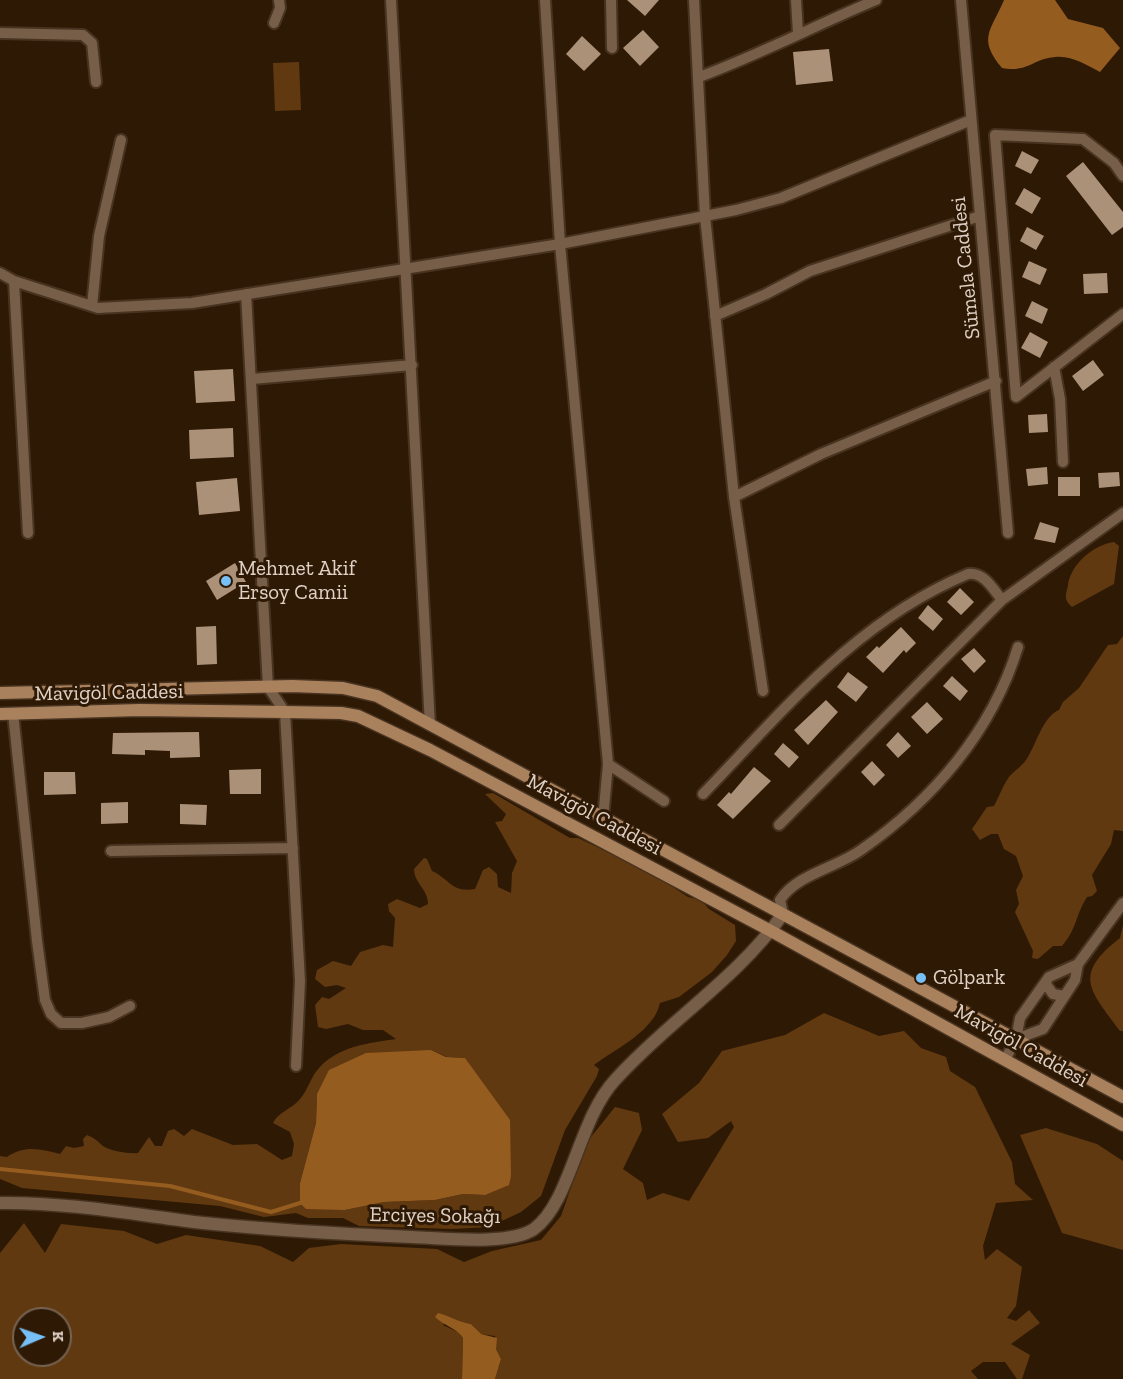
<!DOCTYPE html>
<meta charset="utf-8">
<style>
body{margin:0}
#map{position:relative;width:1123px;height:1379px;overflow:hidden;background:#2e1905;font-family:"Zilla Slab",serif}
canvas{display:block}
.north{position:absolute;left:12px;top:1307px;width:60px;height:60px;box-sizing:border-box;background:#2e1905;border:2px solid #766352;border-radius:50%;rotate:88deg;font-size:16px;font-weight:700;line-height:24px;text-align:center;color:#e1d2c6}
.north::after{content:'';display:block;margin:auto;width:21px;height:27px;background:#76c0f7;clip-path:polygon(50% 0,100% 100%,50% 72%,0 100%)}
</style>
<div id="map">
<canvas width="1123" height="1379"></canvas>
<div class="north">K</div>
</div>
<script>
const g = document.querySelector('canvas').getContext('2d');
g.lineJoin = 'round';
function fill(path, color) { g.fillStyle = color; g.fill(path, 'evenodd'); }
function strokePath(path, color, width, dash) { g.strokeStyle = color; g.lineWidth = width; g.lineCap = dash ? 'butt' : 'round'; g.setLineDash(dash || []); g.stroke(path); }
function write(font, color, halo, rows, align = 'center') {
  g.font = font + ' "Zilla Slab",serif'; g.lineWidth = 6; g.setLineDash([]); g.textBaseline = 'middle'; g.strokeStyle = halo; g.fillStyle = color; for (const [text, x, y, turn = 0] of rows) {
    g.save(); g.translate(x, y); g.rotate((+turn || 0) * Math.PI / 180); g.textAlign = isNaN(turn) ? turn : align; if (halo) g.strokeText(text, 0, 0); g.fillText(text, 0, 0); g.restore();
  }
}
fill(new Path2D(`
 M 299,62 L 301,110 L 275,111 L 273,63 Z
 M 1114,542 L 1119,546 L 1114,584 L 1072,607 C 1063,599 1066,595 1068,585 C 1071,564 1093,545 1114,542 Z
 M 1123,636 L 1123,831 L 1114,830 L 1111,844 L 1092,875 L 1097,891 L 1092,896 L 1087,897 C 1075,916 1077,929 1062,946 L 1053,946 L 1038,959 L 1032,958 L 1033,951 L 1015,912 L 1019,904 L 1016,890 L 1023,876 L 1016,856 L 1004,849 L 998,834 L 991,834 L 980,840 L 972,829 L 987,807 L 994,806 C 999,797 1003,785 1009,777 C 1014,771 1022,766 1026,760 C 1036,746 1042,717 1059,710 L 1063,702 L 1079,688 L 1108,645 L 1117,644 Z
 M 493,793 L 570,838 L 578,838 L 650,872 L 688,897 L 701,900 L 709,909 L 735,925 L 736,941 L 727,955 L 712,972 L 679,997 L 660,1003 C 654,1031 617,1048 594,1065 L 599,1069 L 597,1076 L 565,1130 L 541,1196 L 521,1212 L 489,1227 L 452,1229 L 359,1226 L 343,1218 L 308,1218 L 296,1213 L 264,1217 L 220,1206 L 22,1188 L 0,1179 L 0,1156 L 7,1157 C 25,1145 40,1149 60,1154 L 66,1146 L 74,1148 L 84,1146 L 83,1139 L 87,1135 C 95,1138 97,1141 103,1146 C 110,1151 129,1154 138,1153 L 149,1137 L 155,1146 L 162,1146 L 168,1131 L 174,1129 L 184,1136 L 192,1129 L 233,1145 L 257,1144 L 282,1160 L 292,1156 L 294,1144 L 290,1132 L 273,1123 C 278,1112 292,1109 300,1099 C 308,1090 311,1076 319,1068 C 339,1046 369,1043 396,1039 L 383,1030 L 363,1030 L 348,1024 L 326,1029 L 318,1027 L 315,1005 L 322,997 L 329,999 L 346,988 L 337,985 L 325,987 L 315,979 L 317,970 L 333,961 L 351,966 L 360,952 L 383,945 L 393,947 L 395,918 L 389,911 L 388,904 L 397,899 L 420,908 L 428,904 C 428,889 414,883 414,869 L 424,858 L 427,859 L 432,871 C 450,879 451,893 475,889 L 483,870 L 489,867 L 497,874 L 498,887 L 511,893 L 512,873 L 517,861 L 495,822 L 502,821 L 506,814 L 485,794 ZM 431,1050 L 447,1057 L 465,1058 L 483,1086 L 485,1195 L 463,1194 L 435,1200 L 384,1202 L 345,1210 L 300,1183 L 316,1123 L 317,1094 Z
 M 1123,925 L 1123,1031 L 1120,1031 C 1090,990 1072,975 1120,938 Z
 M 824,1013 L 879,1036 L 904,1031 L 921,1048 L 946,1057 L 950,1071 L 975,1087 L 1012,1162 L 1015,1184 L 1033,1200 L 996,1203 L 983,1246 L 985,1260 L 997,1249 L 1022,1267 L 1016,1306 L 1007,1318 L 1016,1321 L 1029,1310 L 1040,1323 L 1011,1344 L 1030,1355 L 1022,1379 L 1017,1379 L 1005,1362 L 983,1362 L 971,1371 L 978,1379 L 495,1379 L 501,1359 L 496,1349 L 495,1336 L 480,1334 L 471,1324 L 450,1319 L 443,1325 L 460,1333 L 463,1338 L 462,1379 L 0,1379 L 0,1253 L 24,1223 L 45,1253 L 61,1224 L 124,1231 L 157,1244 L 186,1235 L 260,1246 L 293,1262 L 309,1248 L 341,1244 L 437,1249 L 464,1262 L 492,1251 L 541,1240 L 561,1216 L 587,1142 L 615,1107 L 639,1113 L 642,1130 L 623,1169 L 643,1183 L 647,1200 L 663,1193 L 689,1201 L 734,1127 L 731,1121 L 708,1138 L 678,1142 L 662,1114 L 699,1083 L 722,1051 L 785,1035 ZM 24,1319 L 60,1319 L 60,1355 L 24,1355 Z
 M 1046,1128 L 1097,1144 L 1123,1161 L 1123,1250 L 1062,1233 L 1020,1135 Z`), '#613910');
fill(new Path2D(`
 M 1004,0 L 1055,0 L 1068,19 L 1103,28 L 1120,48 L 1100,72 C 1087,65 1071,55 1055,57 C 1032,59 1028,73 1002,68 C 977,38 991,31 1004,0 Z
 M 431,1050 L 446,1057 L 465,1058 L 510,1120 L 511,1176 L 509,1185 L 485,1195 L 463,1194 L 435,1200 L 384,1202 L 345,1210 L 306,1209 L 300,1203 L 300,1183 L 316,1123 L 317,1094 L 329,1070 L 366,1053 Z
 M 438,1313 C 450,1316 458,1322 471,1324 L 481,1334 L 497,1338 L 496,1349 L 501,1359 L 495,1379 L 462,1379 L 463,1338 C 458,1329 443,1325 435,1317 Z`), '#955c20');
strokePath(new Path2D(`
 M 0,1169 L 170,1186 L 271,1212 L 300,1203`), '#955c20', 4);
fill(new Path2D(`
 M 627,0 L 659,0 L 645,16 Z
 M 643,30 L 659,47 L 640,66 L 623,48 Z
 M 582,36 L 601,54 L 584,71 L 566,54 Z
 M 829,49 L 833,81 L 796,85 L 793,52 Z
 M 1022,151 L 1039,160 L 1031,174 L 1015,166 Z
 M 1083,162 L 1123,212 L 1123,227 L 1112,235 L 1066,176 Z
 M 1024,188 L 1041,198 L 1032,214 L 1015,204 Z
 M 1027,227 L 1044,236 L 1036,250 L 1020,241 Z
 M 1029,261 L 1047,269 L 1040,285 L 1022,277 Z
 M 1107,273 L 1108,293 L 1084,294 L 1083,274 Z
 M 1032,301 L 1048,309 L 1042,324 L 1025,316 Z
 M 1030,332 L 1048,342 L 1040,358 L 1021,348 Z
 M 1093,360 L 1104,375 L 1083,391 L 1072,376 Z
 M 233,369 L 235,401 L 196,403 L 194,371 Z
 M 1047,414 L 1048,432 L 1029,433 L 1028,415 Z
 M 233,428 L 234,457 L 190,459 L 189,430 Z
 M 1047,467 L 1048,484 L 1028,486 L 1026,469 Z
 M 1119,472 L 1120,486 L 1099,488 L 1098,473 Z
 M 1058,477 L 1080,477 L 1080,496 L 1058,496 Z
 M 237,478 L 240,511 L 199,515 L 196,482 Z
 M 1040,522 L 1059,528 L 1055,543 L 1034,539 Z
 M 235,563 L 246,582 L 217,600 L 206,581 Z
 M 960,588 L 974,602 L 961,615 L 947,602 Z
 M 928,605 L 943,619 L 933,631 L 918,618 Z
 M 216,626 L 217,664 L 197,665 L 196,627 Z
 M 901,627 L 916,643 L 906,653 L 904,650 L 883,673 L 866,657 L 877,646 L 879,648 Z
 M 974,648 L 986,661 L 974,673 L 961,659 Z
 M 848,672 L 868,687 L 856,702 L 837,687 Z
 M 952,676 L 968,691 L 960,701 L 943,686 Z
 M 826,700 L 838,712 L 808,745 L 794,730 Z
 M 927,702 L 943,719 L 927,734 L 911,717 Z
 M 199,732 L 200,757 L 170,758 L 170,751 L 145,750 L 145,755 L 112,754 L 113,733 Z
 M 898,732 L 911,746 L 898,758 L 886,745 Z
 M 783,743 L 799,757 L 789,768 L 774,754 Z
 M 872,761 L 885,775 L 874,786 L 861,772 Z
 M 754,767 L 771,781 L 733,819 L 717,805 L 729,792 L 731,794 Z
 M 261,769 L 261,794 L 230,794 L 229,770 Z
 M 44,772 L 75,772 L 76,794 L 44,795 Z
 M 128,802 L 128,823 L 101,824 L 101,803 Z
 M 180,804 L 207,805 L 206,825 L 180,824 Z`), '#ac9179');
const minor = new Path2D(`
 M 391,0 L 430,725
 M 545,0 L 560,244 L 608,764 L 603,819
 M 611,0 L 612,48
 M 694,0 L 705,216 L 734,497 L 763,691
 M 796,0 L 798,33
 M 961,0 L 1008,533
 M 274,23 L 280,8 L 279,0
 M 0,33 L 83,35 L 92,43 L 96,82
 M 699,77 C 759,55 816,25 876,0
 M 1123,176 L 1114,163 L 1083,139 L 995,135 L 1016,397 L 1123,314
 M 0,273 L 14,281 L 98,308 L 192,303 L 560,244 L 736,210 L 781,198 L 971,120
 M 14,281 L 28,533
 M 246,294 L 268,687 L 285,712 L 300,981 L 296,1066
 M 92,306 L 99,236 L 121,140
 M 715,316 L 766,294 L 810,271 L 980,216
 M 1054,367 L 1060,399 L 1063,462
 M 252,379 L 412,365
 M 734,497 L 821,454 L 996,381
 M 13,713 L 37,941 L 45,1000 L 51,1014 L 61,1023 L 82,1023 L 109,1017 L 130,1006
 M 608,764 L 664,801
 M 703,794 C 784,710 857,620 968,574 C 984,572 993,589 1002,600
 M 779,825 L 1002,600 L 1123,513
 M 111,851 L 293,848
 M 783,914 L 780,900 C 797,874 836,868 861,850 C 933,800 992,731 1018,647
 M 1078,964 L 1123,903
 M 1045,983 L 1053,994 L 1064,996
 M 1005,1060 L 1016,1039 L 1020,1018 L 1049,977 L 1078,964 L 1075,980 L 1043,1029 L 1016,1039`);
const tertiary = new Path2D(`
 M 0,1203 C 67,1202 137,1215 203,1223 C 273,1230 342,1234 412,1237 C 442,1238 509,1246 534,1229 C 571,1202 578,1120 615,1080 C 668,1021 737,979 783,914`);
const secondary = new Path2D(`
 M 0,693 L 292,686 L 343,688 L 377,696 L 1123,1097
 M 0,714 L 140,710 L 285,712 L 341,713 L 358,716 L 430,750 L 771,931 L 1123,1125`);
strokePath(minor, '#473320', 14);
strokePath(tertiary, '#473320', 15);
strokePath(secondary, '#473320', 15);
strokePath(minor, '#775e48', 10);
strokePath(tertiary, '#775e48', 12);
strokePath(secondary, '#aa815d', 12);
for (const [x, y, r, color] of [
 [226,581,6,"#76c0f7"],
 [921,978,6,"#76c0f7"]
]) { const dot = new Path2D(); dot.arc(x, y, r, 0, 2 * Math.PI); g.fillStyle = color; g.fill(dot); strokePath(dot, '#2e1905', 2); }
write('21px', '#e1d2c6', '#2e1905', [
 ["Sümela Caddesi",966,268,-96],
 ["Mavigöl Caddesi",109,693,-1],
 ["Mavigöl Caddesi",594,815,28],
 ["Mavigöl Caddesi",1021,1046,29],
 ["Erciyes Sokağı",435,1216,1]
]);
write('21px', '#e1d2c6', '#2e1905', [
 ["Mehmet Akif",238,569],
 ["Ersoy Camii",238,593],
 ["Gölpark",933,978]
], 'left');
</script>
